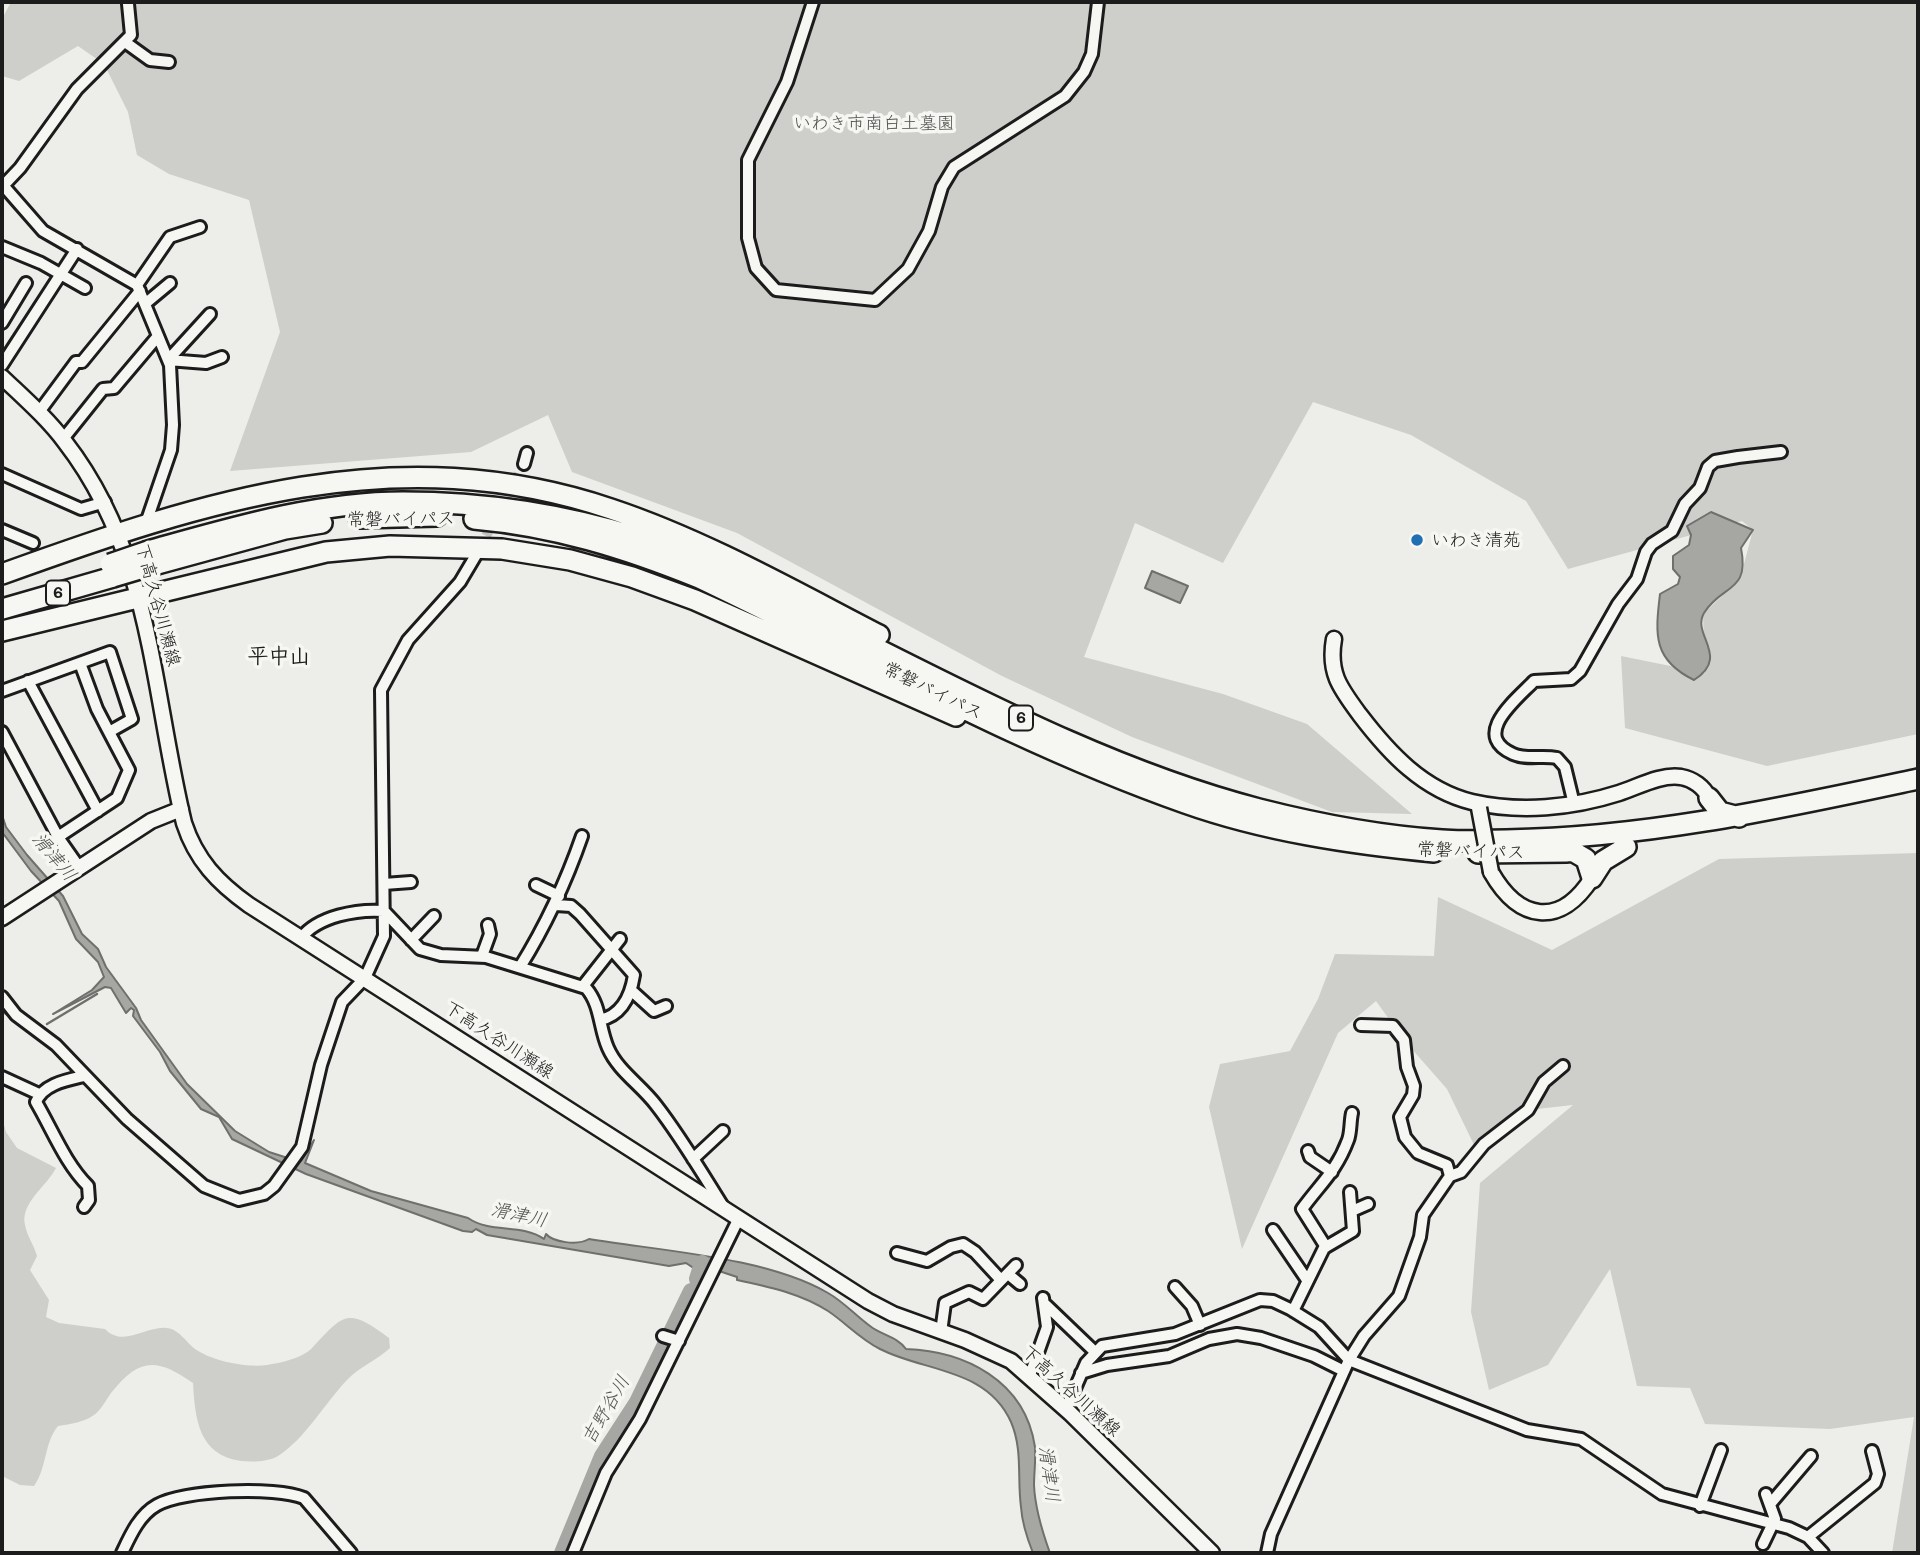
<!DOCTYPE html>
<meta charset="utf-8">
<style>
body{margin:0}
#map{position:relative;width:1920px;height:1555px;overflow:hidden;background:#edede9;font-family:Mali,sans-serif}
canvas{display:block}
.frame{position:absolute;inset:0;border:4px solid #1c1c1c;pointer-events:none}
</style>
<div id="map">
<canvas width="1920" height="1555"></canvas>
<div class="frame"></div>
</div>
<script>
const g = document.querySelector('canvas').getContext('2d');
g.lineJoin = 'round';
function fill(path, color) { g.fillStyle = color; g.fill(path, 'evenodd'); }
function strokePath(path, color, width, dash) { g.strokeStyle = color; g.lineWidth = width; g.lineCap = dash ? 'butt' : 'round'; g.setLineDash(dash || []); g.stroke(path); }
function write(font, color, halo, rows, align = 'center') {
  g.font = font + ' Mali,"Klee One",sans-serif'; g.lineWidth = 7; g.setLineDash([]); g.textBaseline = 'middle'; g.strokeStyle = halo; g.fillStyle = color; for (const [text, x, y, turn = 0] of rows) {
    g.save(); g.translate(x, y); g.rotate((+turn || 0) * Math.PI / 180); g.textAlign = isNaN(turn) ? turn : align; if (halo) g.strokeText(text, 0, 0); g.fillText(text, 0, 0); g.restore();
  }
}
fill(new Path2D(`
 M 11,2 L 1918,2 L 1918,734 L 1767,766 L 1625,728 L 1621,656 L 1705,673 L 1703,614 L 1740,579 L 1753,530 L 1742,521 L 1568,569 L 1526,501 L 1411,435 L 1313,402 L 1223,563 L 1135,523 L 1084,657 L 1223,694 L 1307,724 L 1412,814 L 1332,812 L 1132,737 L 1002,676 L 737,533 L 572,472 L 548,415 L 471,452 L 230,471 L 280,332 L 249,200 L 169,174 L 137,155 L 128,112 L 104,64 L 78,46 L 19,81 L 2,76 L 2,19 Z
 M 1918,853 L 1918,1553 L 1892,1553 L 1914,1417 L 1830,1429 L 1705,1424 L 1690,1388 L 1637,1386 L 1610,1269 L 1548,1365 L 1489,1390 L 1471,1312 L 1480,1183 L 1573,1105 L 1528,1110 L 1477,1151 L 1447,1089 L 1404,1040 L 1376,1001 L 1338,1033 L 1242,1249 L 1209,1107 L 1220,1064 L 1290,1051 L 1318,999 L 1335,954 L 1434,956 L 1438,897 L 1552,950 L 1719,859 Z
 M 2,1117 L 6,1132 L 17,1148 L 56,1168 C 47,1186 20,1203 25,1225 C 27,1236 34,1245 37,1256 L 30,1270 L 49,1300 L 46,1317 L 59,1323 L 105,1329 C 123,1348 146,1326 166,1328 C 179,1329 185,1341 195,1349 C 212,1361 247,1368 267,1365 C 280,1363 303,1358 312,1348 C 344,1313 348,1307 389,1338 L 390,1348 C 376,1361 360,1366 347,1380 C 324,1404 306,1438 278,1456 C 268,1462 252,1462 241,1461 C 199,1455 195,1420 193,1383 C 156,1357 139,1358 111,1393 C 106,1400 101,1410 94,1415 C 84,1422 71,1424 58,1426 C 44,1443 47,1468 34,1486 L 20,1485 L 2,1476 Z`), '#cececb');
const water = new Path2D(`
 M 1711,512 L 1753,530 L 1741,548 C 1750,593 1722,584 1704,613 C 1691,635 1731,656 1694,680 C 1653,660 1655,635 1660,594 L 1678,584 L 1680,577 L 1673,569 L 1673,556 L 1689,545 L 1691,535 L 1687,526 Z
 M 1152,571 L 1188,586 L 1180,603 L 1145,588 Z
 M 2,815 L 6,827 L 27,855 L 63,896 L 82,934 L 98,949 L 106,967 L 136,1008 L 141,1020 L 187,1084 L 235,1131 L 269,1152 L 297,1161 L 301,1161 L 314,1140 L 305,1163 L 371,1191 L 468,1218 C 491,1234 521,1223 544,1239 L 546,1234 C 553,1242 577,1246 589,1239 C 661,1251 766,1257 828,1293 C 844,1302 856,1316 870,1326 C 881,1335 898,1337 906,1349 C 964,1351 1025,1380 1035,1447 C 1036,1459 1034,1473 1034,1485 C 1035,1509 1042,1531 1050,1553 L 1033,1553 C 1027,1538 1022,1523 1021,1507 C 1017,1478 1023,1450 1011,1422 C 987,1368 925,1372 880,1349 C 860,1339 846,1323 828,1311 C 800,1293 769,1287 737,1280 L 737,1277 L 719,1271 L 701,1273 L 686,1263 L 669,1266 L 487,1235 L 476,1229 L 472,1232 L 463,1231 L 306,1174 L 232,1139 L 219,1117 L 201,1109 L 170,1071 L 160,1052 L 133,1016 L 134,1010 L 131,1008 L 126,1013 L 111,988 L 105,987 L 53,1014 L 92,990 L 104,977 L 98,962 L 76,939 L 59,901 L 31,871 L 2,832 Z`);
fill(water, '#a6a6a3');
strokePath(water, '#6f6f6d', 2);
strokePath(new Path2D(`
 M 2,1011 L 13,1019
 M 47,1024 L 97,994`), '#6f6f6d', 2.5);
strokePath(new Path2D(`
 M 697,1279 L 702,1263
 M 562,1553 L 602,1456 L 637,1402 L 691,1291`), '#a6a6a3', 16);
strokePath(new Path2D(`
 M 479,549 L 524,464`), '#c3c3c0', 10, [10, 5]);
const street = new Path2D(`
 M 813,2 L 787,82 L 748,160 L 748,238 L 756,268 L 776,290 L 875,300 L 908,269 L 929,231 L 942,187 L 954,167 L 1065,96 L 1084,72 L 1092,54 L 1098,2
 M 125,42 L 150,60 L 169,62
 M 2,184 L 43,231 L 137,285 L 170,365 L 173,425 L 171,450 L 146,523
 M 2,187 L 20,168 L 77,89 L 131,35 L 128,4
 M 2,247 L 41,263 L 85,288
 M 137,285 L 170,237 L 200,227
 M 146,303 L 170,283
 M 2,323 L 26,283
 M 168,360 L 210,314
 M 168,360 L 206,363 L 222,357
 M 2,365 L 77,249
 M 39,412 L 76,362 L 82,362 L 140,291
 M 63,439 L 103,389 L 114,388 L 158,336
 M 524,464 L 527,453
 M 2,474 L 81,509 L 105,502
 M 2,530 L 33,543
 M 80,663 L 97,709 L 109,732
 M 28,681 L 98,811
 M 2,691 L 110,652 L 132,719 L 109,732 L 129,770 L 117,798 L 58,837 L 79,867
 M 2,732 L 58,837
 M 1574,804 L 1565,767 L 1557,758 C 1543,755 1526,760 1513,754 C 1470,735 1517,699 1534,681 L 1571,679 L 1580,671 L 1618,604 L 1637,579 L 1646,552 L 1652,544 L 1672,531 L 1685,504 L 1700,488 L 1708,467 L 1715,461 L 1738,457 L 1781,452
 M 384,884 L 411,882
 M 536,885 L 559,896
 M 556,905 L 571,906 L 580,914 L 634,975 C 631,994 623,1015 600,1020
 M 301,938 C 318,916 357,909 384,911 L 420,949 L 441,955 L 486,957 L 586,988 C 601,1005 599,1028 608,1048 C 618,1071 641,1085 656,1105 C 681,1137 702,1173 724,1208
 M 411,940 L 434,916
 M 482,956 L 490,934 L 488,925
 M 520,967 C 546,925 566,882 582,836
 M 583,986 L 620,939
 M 633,992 L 654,1011 L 666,1006
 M 2,997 L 16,1015 L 56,1045 L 127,1119 L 204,1186 L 239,1200 L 264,1194 L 274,1186 L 302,1147 L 321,1065 L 342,1002 L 365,978 L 384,936 L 381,690 L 408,640 L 460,582 L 476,555
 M 84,1076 C 67,1080 43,1084 36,1102 C 53,1131 65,1163 88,1186 L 89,1200 L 84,1207
 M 2,1077 L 39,1094
 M 1308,1151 L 1310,1157 L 1332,1172
 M 693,1159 L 723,1131
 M 1450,1176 L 1461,1172 L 1484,1144 L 1528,1110 L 1544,1082 L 1563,1066
 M 1352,1211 L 1368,1204
 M 1273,1230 L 1307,1280
 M 1326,1247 L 1302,1209 C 1320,1184 1336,1172 1348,1140 C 1351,1132 1350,1122 1352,1113
 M 897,1253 L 927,1261 L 951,1247 L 963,1244 L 975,1252 L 1000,1279
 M 1008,1274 L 1020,1284
 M 1175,1287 L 1192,1306 L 1200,1325
 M 1046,1305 L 1094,1351
 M 1293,1311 L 1324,1248 L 1353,1231 L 1350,1192
 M 941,1332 L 945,1303 L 969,1292 L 983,1299 L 1016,1265
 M 663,1336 L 679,1341
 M 1081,1373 L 1107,1365 L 1169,1356 L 1209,1339 L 1237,1334 L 1261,1338 L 1314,1356 L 1344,1371
 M 1030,1375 L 1047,1327 L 1043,1298
 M 1066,1409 L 1086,1363 L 1102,1346 L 1175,1334 L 1260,1300 L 1273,1301 L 1290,1309 L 1319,1327 L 1349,1360 L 1527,1430 L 1581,1439 L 1662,1494 L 1789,1528 L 1808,1537 L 1823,1553
 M 1771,1503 L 1811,1456
 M 1700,1506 L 1721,1450
 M 1808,1537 L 1875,1483 L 1878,1474 L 1872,1451
 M 1763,1544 L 1775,1519 L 1766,1494
 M 122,1553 C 130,1536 139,1515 157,1505 C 184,1490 275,1486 304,1498 L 351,1553
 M 573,1553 L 606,1473 L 640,1419 L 739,1218
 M 1267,1553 L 1271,1534 L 1349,1360 L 1364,1336 L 1399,1296 L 1420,1237 L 1423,1215 L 1450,1176 L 1447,1165 L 1418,1153 L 1405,1137 L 1400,1117 L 1413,1095 L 1414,1086 L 1407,1067 L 1404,1040 L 1393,1026 L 1361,1025`);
const secondary = new Path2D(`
 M 2,377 C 24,398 47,418 65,442 C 152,554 152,691 184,823 C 196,860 218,883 249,905 L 868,1301 L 893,1314 L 965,1340 L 1011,1361 L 1070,1413 L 1212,1553
 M 1334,639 C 1328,673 1340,688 1360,715 C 1389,753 1423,790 1472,802 C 1520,813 1572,808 1619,793 C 1638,787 1660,774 1681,777 C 1693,779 1704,787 1709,798
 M 1491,872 C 1519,921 1560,928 1592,878
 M 2,918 L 151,821 L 181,809`);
const highway = new Path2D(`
 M 359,518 L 437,516
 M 474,519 C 554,526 625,548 699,578 C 859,654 1017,744 1185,803 C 1264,831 1350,844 1434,852
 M 148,551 C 231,528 316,502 403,502 C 483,502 563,514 640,538 C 710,560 777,598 842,631 C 976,698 1113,771 1259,809 C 1318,824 1381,836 1442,840 C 1463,842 1485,840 1506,840 C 1647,838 1782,808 1918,779
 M 150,566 L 285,529 L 322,523
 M 2,574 C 204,501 397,437 611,509 C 704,540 792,590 879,635
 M 2,609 L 113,577
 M 2,631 L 326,552 L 390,546 L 502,549 L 570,560 L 632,577 L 695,600 L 956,716
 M 1709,798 L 1720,812 L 1739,817
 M 1574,852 L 1586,859 L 1592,878
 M 1478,853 L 1567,852
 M 1592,878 L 1603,861 L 1626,847`);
strokePath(street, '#1c1c1c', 16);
strokePath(secondary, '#1c1c1c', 19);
strokePath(highway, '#1c1c1c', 24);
strokePath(street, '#f6f6f2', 10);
strokePath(secondary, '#f6f6f2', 14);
strokePath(highway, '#f6f6f2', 19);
const secondaryBridge = new Path2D(`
 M 1479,808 L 1491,872`);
const highwayBridge = new Path2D(`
 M 110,564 L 148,551
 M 113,577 L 150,566`);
strokePath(secondaryBridge, '#1c1c1c', 19, []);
strokePath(highwayBridge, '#1c1c1c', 24, []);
strokePath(secondaryBridge, '#f6f6f2', 14);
strokePath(highwayBridge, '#f6f6f2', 19);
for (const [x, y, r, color] of [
 [1417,540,7,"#1f6fb2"]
]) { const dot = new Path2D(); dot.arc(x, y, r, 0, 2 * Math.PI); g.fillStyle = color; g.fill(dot); strokePath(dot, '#f6f6f2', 2.5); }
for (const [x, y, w] of [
 [58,593,24],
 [1021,718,24]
]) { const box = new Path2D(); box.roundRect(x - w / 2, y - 12.5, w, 25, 5); g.fillStyle = '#f6f6f2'; g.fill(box); strokePath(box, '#1c1c1c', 2); }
write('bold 16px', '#1c1c1c', null, [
 ["6",58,593],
 ["6",1021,718]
]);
write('18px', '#515151', '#f6f6f2', [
 ["いわき市南白土墓園",874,123]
]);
write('18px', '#1c1c1c', '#f6f6f2', [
 ["常磐バイパス",401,519,-1],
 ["下高久谷川瀬線",158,605,75],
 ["常磐バイパス",933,691,26],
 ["常磐バイパス",1471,851,2],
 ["下高久谷川瀬線",499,1040,33],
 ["下高久谷川瀬線",1071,1391,42]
]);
write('18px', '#1c1c1c', '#f6f6f2', [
 ["いわき清苑",1431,540]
], 'left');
write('italic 19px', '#535352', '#f6f6f2', [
 ["滑津川",54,857,50],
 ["滑津川",519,1215,12],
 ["吉野谷川",606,1410,-60],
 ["滑津川",1049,1474,82]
]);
write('bold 21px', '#1c1c1c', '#f6f6f2', [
 ["平中山",279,657]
]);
</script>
